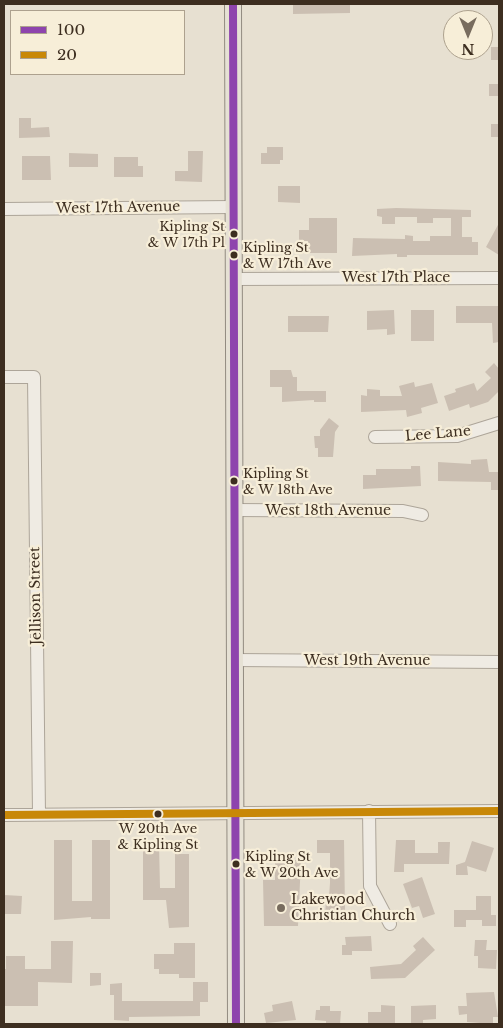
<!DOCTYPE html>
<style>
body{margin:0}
#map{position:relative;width:503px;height:1028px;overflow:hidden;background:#e7e0d1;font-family:"Libre Baskerville",serif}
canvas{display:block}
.frame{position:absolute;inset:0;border:5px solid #3d2e20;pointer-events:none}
.legend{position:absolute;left:10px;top:10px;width:175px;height:65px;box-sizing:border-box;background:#f7eed8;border:1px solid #ada18e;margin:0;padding:6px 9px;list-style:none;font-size:15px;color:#3d2e20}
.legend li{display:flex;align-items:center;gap:10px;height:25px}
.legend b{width:25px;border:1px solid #ada18e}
.north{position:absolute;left:443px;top:10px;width:50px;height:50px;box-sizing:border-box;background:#f7eed8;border:1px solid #ada18e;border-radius:50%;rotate:180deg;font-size:14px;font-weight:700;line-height:20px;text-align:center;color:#3d2e20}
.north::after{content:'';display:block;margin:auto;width:18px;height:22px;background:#786c5e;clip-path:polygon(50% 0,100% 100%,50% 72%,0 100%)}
</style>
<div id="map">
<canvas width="503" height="1028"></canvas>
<div class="frame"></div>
<ul class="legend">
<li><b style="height:6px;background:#8e44ad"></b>100</li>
<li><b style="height:6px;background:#c88808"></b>20</li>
</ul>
<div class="north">N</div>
</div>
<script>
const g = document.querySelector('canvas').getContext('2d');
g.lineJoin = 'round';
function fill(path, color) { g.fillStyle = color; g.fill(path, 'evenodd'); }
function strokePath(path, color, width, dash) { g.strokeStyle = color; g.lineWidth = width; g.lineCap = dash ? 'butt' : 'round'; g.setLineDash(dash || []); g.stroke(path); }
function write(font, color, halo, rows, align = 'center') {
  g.font = font + ' "Libre Baskerville",serif'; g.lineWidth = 4.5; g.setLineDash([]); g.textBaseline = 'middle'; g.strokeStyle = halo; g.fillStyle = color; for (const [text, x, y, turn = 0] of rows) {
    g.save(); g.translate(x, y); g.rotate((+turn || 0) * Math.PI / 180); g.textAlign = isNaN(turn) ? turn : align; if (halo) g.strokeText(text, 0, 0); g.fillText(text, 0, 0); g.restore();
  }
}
fill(new Path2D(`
 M 293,4 L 350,4 L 350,13 L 293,14 Z
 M 491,47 L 499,47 L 499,60 L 491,60 Z
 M 489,84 L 499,84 L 499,96 L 489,96 Z
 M 19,118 L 31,118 L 31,128 L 49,127 L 50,137 L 19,138 Z
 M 491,124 L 499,124 L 499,137 L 491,137 Z
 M 267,147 L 283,147 L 283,160 L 280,160 L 280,164 L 261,164 L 261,153 L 267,153 Z
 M 188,151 L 203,151 L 202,182 L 175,181 L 175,171 L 188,171 Z
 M 69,153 L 98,154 L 98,167 L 69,167 Z
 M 22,156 L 50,156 L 51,180 L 22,180 Z
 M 114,157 L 138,157 L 138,166 L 143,166 L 143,177 L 114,177 Z
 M 278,186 L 300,186 L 300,203 L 278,202 Z
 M 396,208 L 471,210 L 471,217 L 462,217 L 462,237 L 472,237 L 472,242 L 478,242 L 478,255 L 407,255 L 407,257 L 397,257 L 397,254 L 352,256 L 353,238 L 405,239 L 405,235 L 413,236 L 413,241 L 430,241 L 430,236 L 451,236 L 451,218 L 433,218 L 433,223 L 417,223 L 417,217 L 395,217 L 395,224 L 382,224 L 382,217 L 377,216 L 377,209 Z
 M 309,218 L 337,218 L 337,253 L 308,253 L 308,241 L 299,241 L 299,230 L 309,230 Z
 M 499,223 L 499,255 L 486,247 Z
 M 456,306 L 499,306 L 499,342 L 493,343 L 492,323 L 456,323 Z
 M 394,310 L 395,334 L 387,335 L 387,329 L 367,330 L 367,311 Z
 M 411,310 L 434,310 L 434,341 L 411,341 Z
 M 288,316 L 329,316 L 328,332 L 288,332 Z
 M 494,363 L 499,369 L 499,391 L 488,402 L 470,408 L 469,404 L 449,411 L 444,396 L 456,392 L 455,389 L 474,383 L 477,391 L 491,378 L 485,372 Z
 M 270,370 L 291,370 L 293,377 L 297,377 L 297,391 L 326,391 L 326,402 L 314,402 L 314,400 L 282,402 L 282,387 L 270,387 Z
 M 414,382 L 415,387 L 432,383 L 438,403 L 421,408 L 422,413 L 407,417 L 406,410 L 361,412 L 361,395 L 367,396 L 367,389 L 380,390 L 380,396 L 402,396 L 399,386 Z
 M 329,418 L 339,426 L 335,432 L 333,457 L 318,457 L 318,448 L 315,448 L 314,436 L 320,436 L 320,430 Z
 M 487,459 L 489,472 L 499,472 L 499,490 L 491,490 L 491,482 L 438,481 L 438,462 L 471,464 L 471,460 Z
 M 411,466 L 420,466 L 421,486 L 363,489 L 363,475 L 376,475 L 376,469 L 411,469 Z
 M 54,840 L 72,840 L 72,901 L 92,901 L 92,840 L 110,840 L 110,919 L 91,919 L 91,917 L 54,920 Z
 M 317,840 L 344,840 L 345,910 L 338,910 L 338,919 L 325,919 L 326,897 L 329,897 L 330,883 L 330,853 L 317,853 Z
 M 396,840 L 415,840 L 415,853 L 438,853 L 438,842 L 450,842 L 449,864 L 404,864 L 404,872 L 394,872 Z
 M 472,841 L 494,848 L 486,872 L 467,866 L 468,875 L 456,875 L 456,865 L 465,862 Z
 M 143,843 L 159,843 L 160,888 L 175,888 L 175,854 L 189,854 L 189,927 L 169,928 L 166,900 L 143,900 Z
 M 275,860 L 301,860 L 298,926 L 264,926 L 263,880 L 275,880 Z
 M 422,877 L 435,914 L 423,918 L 419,906 L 412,908 L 403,884 Z
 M 4,895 L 22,896 L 21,914 L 4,914 Z
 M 476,896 L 491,896 L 491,915 L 496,915 L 496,926 L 482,926 L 482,920 L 466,920 L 466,927 L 454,927 L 454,910 L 476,910 Z
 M 371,936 L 372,951 L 352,951 L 352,955 L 342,955 L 342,945 L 346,945 L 345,937 Z
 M 423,937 L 435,950 L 405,978 L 371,979 L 370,967 L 401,964 L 416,950 L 413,946 Z
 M 475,940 L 487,940 L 486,950 L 497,950 L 496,969 L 478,968 L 478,956 L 474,956 Z
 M 51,941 L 73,941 L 72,983 L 38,982 L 38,1006 L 4,1006 L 4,969 L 6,969 L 6,956 L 25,956 L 25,969 L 51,969 Z
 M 174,943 L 195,943 L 195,978 L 179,978 L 179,974 L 159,974 L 159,969 L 154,969 L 154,954 L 174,954 Z
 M 90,973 L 101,973 L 101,985 L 90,986 Z
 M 193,982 L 208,982 L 208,1002 L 200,1002 L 200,1016 L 129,1017 L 129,1021 L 114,1020 L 114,995 L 110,995 L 110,984 L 122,983 L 122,1001 L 193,1001 Z
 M 494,992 L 498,1017 L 493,1017 L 493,1024 L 467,1022 L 467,1014 L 459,1015 L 458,1006 L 467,1006 L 466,993 Z
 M 292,1001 L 296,1020 L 266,1023 L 264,1013 L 273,1011 L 272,1005 Z
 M 381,1005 L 395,1006 L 395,1024 L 368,1024 L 368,1012 L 381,1012 Z
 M 436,1005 L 436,1019 L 423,1020 L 423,1024 L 411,1024 L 411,1006 Z
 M 320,1006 L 330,1006 L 330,1011 L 341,1011 L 340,1024 L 326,1024 L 326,1021 L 315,1020 L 316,1010 L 320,1010 Z`), '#cbbfb2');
const minor = new Path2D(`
 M 4,209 L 233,207
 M 234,279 L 499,278
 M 4,377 L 34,377 L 39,814
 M 375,437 L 457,436 L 499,423
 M 234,510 L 403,511 L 422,515
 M 235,660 L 499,662
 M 369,811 L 370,886 L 390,924
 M 4,815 L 499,811`);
const major = new Path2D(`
 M 233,4 L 236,1024`);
strokePath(minor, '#ada599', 14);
strokePath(major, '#928b80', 18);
strokePath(minor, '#efebe3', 12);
strokePath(major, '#e6e1d4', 16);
strokePath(new Path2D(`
 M 233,4 L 236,1024`), '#8e44ad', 8);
strokePath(new Path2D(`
 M 4,815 L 499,811`), '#c88808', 8);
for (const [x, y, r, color] of [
 [234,234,4.5,"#3d2e20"],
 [234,255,4.5,"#3d2e20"],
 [234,481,4.5,"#3d2e20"],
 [158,814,4.5,"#3d2e20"],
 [236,864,4.5,"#3d2e20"],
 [281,908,5,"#786c5e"]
]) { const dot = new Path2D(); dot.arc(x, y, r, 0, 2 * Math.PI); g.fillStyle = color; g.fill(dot); strokePath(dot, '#f7eed8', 2); }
write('13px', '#3d2e20', '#f7eed8', [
 ["Kipling St",225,227,"right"],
 ["& W 17th Pl",225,243,"right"],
 ["Kipling St",243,248],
 ["& W 17th Ave",243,264],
 ["Kipling St",243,474],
 ["& W 18th Ave",243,490],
 ["W 20th Ave",158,829,"center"],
 ["& Kipling St",158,845,"center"],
 ["Kipling St",245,857],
 ["& W 20th Ave",245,873]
], 'left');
write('14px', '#3d2e20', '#f7eed8', [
 ["West 17th Avenue",118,208,-1],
 ["West 17th Place",396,278],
 ["Lee Lane",438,434,-5],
 ["West 18th Avenue",328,511],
 ["Jellison Street",36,596,-91],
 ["West 19th Avenue",367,661]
]);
write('14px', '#3d2e20', '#f7eed8', [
 ["Lakewood",291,900],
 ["Christian Church",291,916]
], 'left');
</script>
